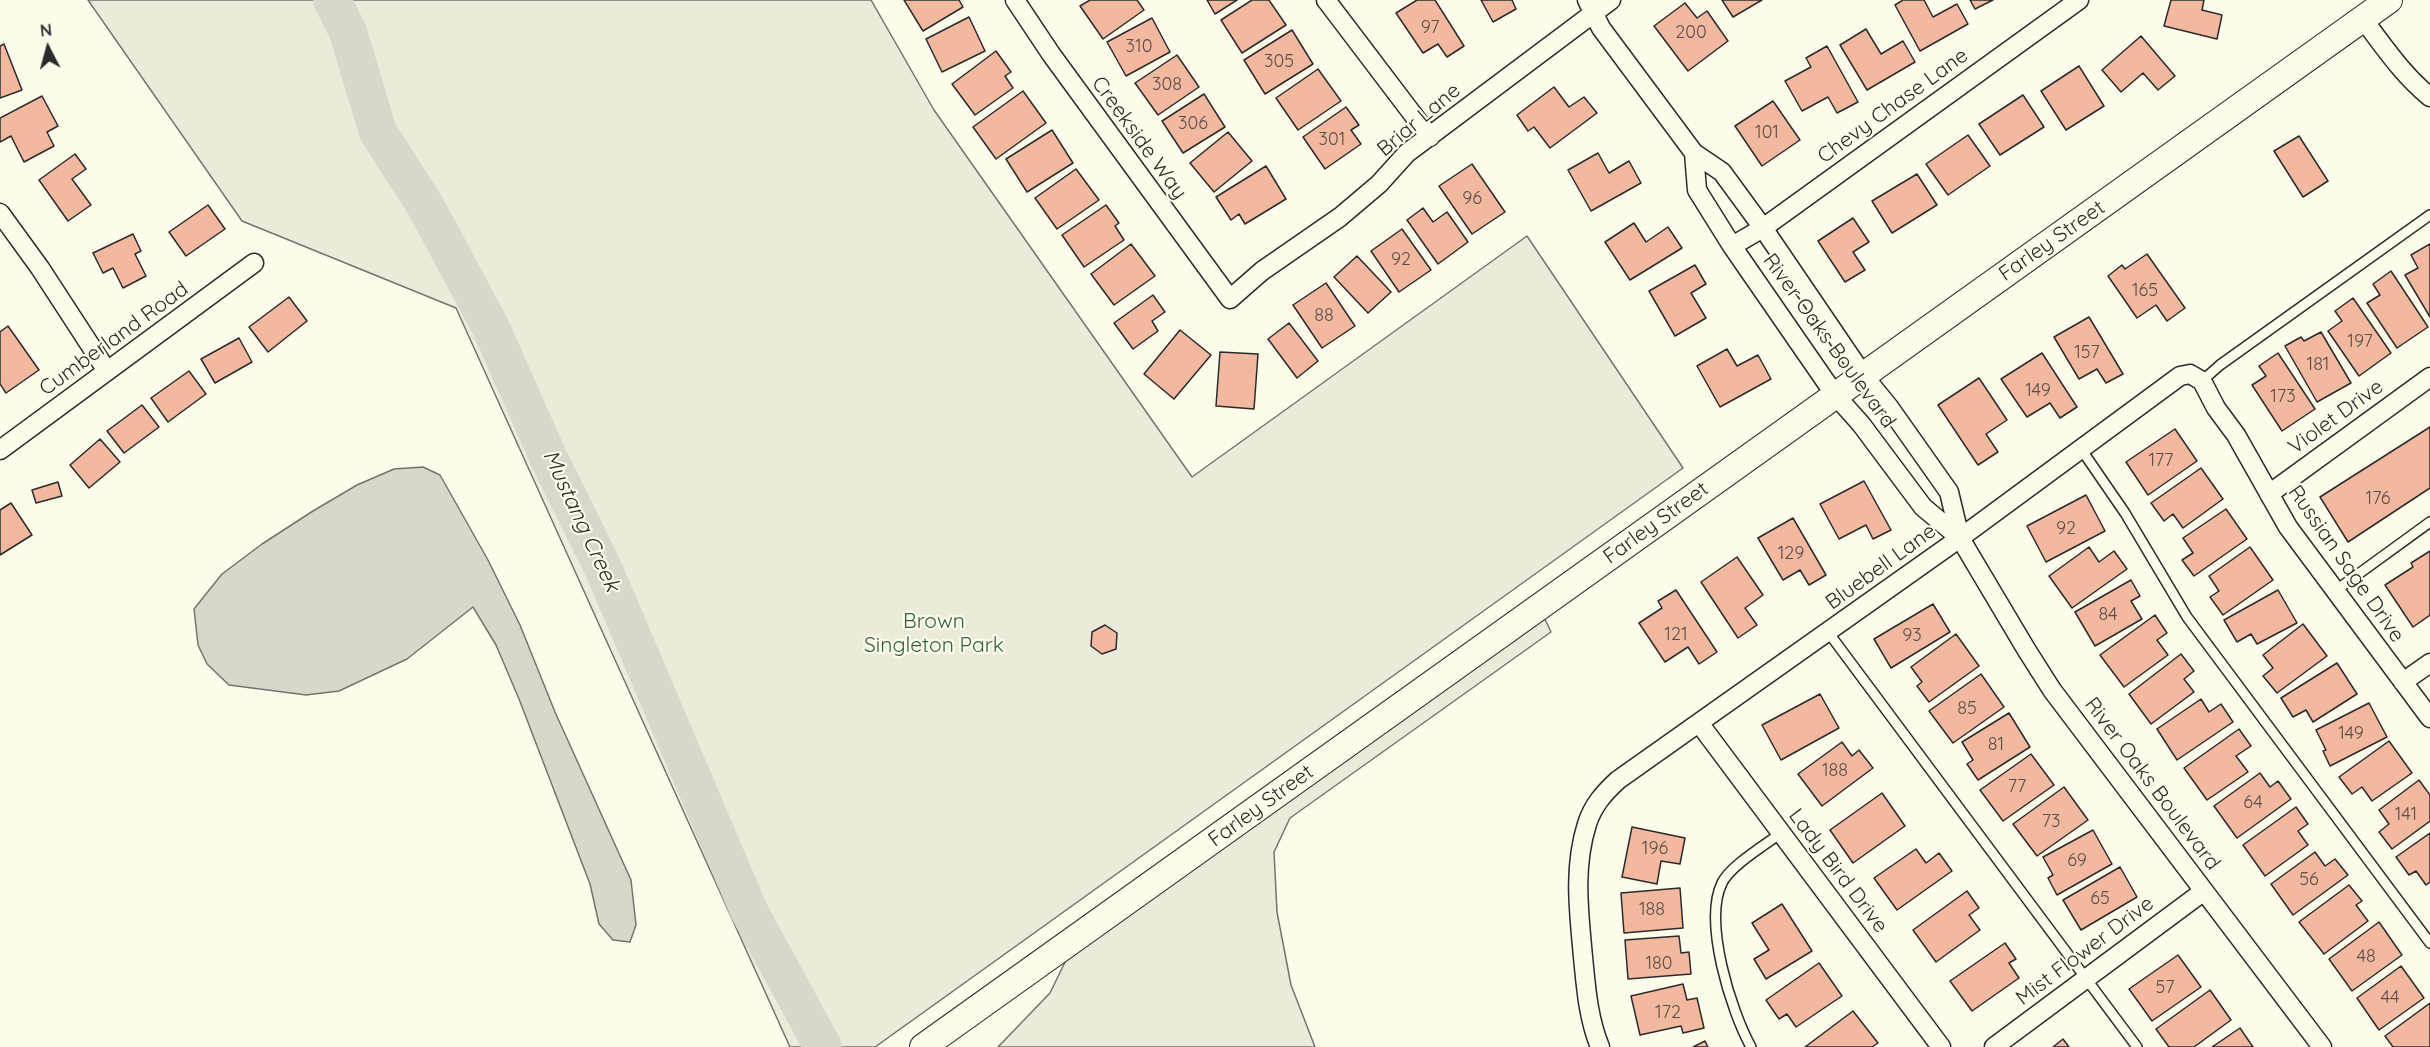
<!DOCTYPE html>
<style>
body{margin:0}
#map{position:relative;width:2430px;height:1047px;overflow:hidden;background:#fdfbea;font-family:Quicksand,sans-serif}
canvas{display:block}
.north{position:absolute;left:18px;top:18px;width:60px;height:60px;-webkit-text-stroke:4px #fdfbea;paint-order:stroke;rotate:354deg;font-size:16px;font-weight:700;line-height:24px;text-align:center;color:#2b2b2b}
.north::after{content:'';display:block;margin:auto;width:21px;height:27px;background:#2b2b2b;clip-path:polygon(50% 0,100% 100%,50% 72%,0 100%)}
</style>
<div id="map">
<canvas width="2430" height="1047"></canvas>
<div class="north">N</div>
</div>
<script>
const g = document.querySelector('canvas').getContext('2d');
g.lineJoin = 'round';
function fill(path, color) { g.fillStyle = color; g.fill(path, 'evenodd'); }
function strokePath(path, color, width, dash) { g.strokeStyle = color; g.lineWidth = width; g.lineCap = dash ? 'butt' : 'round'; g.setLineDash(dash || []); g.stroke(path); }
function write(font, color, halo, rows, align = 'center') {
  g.font = font + ' Quicksand,sans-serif'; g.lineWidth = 4.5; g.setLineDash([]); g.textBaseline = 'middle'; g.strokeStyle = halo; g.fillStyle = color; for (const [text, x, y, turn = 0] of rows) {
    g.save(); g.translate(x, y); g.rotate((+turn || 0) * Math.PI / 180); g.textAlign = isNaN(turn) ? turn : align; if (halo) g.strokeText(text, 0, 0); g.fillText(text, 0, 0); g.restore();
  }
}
const green = new Path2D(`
 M 88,0 L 871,0 L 934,110 L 1192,477 L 1527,236 L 1683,468 L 875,1047 L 790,1047 L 456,308 L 242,221 Z
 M 1544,617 L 1551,632 L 1290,818 L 1274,852 L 1277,912 L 1291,985 L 1315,1047 L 998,1047 L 1050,993 L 1070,952 Z`);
fill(green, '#ecebdb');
strokePath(green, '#74746e', 1.5);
const water = new Path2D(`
 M 423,467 L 440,475 L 488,560 L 520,625 L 555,712 L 631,880 L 636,925 L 630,942 L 613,940 L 599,924 L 590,884 L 519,699 L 496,645 L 473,607 L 407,659 L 339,691 L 306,695 L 229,685 L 207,664 L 198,645 L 194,609 L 222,574 L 262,544 L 313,511 L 357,485 L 394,469 Z`);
fill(water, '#d8d7c9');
strokePath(water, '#74746e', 1.5);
strokePath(new Path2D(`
 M 332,0 L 348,32 L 378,132 L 425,205 L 491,328 L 549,459 L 604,570 L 749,911 L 823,1047`), '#d8d7c9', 38);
const building = new Path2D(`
 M 904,0 L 959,0 L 963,7 L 923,31 Z
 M 1090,0 L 1137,0 L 1144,10 L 1103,39 L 1080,6 Z
 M 1207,0 L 1237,0 L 1215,14 Z
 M 1252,0 L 1269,0 L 1286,25 L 1242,53 L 1221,20 Z
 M 1417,0 L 1435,0 L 1464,46 L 1447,57 L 1438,44 L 1423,53 L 1396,13 Z
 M 1481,0 L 1512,0 L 1516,9 L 1493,22 Z
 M 1722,0 L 1762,0 L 1733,17 Z
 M 1903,0 L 1924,0 L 1933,17 L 1957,4 L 1968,24 L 1920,51 L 1895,5 Z
 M 1970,0 L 1993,0 L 1975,9 Z
 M 2171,0 L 2204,0 L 2202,10 L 2222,15 L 2217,39 L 2164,26 Z
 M 1685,3 L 1697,18 L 1707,11 L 1728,41 L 1688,71 L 1654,26 Z
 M 969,17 L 985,51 L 942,72 L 926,39 Z
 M 1152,18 L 1170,52 L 1126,76 L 1107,42 Z
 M 1866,29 L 1881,54 L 1903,41 L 1915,62 L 1867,90 L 1840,45 Z
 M 1292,30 L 1313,64 L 1265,94 L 1244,60 Z
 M 2141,36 L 2175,76 L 2158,90 L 2143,73 L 2121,92 L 2102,70 Z
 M 4,44 L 22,90 L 0,98 L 0,46 Z
 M 1827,46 L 1858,102 L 1837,113 L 1828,97 L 1802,111 L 1785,81 L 1811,67 L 1806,58 Z
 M 996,51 L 1011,72 L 1005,76 L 1013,88 L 975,115 L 952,84 Z
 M 1177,55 L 1199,87 L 1158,115 L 1135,83 Z
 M 2079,66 L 2104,106 L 2066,130 L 2041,91 Z
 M 1318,69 L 1341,101 L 1298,130 L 1276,98 Z
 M 1554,87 L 1569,107 L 1584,97 L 1597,113 L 1550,148 L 1534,127 L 1528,131 L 1517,115 Z
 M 1023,91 L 1046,123 L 996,159 L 973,127 Z
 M 1204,94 L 1225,127 L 1183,153 L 1162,121 Z
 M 2023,95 L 2044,127 L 2000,155 L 1979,124 Z
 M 42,96 L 58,126 L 47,132 L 54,146 L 24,162 L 11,136 L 0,142 L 0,118 Z
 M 1773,101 L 1800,140 L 1762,166 L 1735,126 Z
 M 1346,107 L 1359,125 L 1351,130 L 1361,144 L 1325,169 L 1303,137 Z
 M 1052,130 L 1073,163 L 1027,192 L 1006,159 Z
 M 1228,132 L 1252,161 L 1214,192 L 1190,163 Z
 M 1968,135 L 1990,166 L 1948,195 L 1926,164 Z
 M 2299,136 L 2328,181 L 2303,197 L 2274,151 Z
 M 1598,153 L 1609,173 L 1629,161 L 1641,183 L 1591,211 L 1568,170 Z
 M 75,154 L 86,169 L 72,179 L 91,205 L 68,221 L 39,180 Z
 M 1472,164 L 1505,212 L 1472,234 L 1439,186 Z
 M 1266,166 L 1286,199 L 1245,224 L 1239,214 L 1231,220 L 1216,197 Z
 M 1076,169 L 1099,200 L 1057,229 L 1035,198 Z
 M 1917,174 L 1937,205 L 1892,233 L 1872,201 Z
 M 208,205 L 225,229 L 186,256 L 169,232 Z
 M 1106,205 L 1119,223 L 1115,226 L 1124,240 L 1084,267 L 1062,235 Z
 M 1423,208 L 1433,222 L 1447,212 L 1468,242 L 1438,264 L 1407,220 Z
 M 1853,218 L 1869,242 L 1853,252 L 1865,270 L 1845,282 L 1818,241 Z
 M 1634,223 L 1646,242 L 1668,227 L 1682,248 L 1630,280 L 1605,242 Z
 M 1402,229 L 1431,270 L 1399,292 L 1371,251 Z
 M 133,234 L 141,251 L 135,254 L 146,276 L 123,288 L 113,268 L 103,273 L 93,253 Z
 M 1131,244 L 1155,276 L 1114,305 L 1091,274 Z
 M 2430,244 L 2430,317 L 2405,275 L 2418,268 L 2411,255 Z
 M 2147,254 L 2185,308 L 2167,321 L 2156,305 L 2137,318 L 2108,276 L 2122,265 L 2125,269 Z
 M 1357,256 L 1391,292 L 1368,313 L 1334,277 Z
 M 1695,265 L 1706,284 L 1691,293 L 1706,318 L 1675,336 L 1649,291 Z
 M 2391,271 L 2428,327 L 2397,348 L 2367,303 L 2380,295 L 2373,284 Z
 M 1326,283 L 1355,326 L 1322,348 L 1293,305 Z
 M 1153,295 L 1165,312 L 1152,321 L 1158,331 L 1133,349 L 1114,323 Z
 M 289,297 L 307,321 L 268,352 L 249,327 Z
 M 2353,298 L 2391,353 L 2359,376 L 2328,331 L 2342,321 L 2335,311 Z
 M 2089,317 L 2123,374 L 2106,383 L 2097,369 L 2079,379 L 2054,337 Z
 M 1289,323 L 1318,361 L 1297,378 L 1268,339 Z
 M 8,326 L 39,370 L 6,393 L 0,384 L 0,332 Z
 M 1180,330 L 1211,355 L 1174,399 L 1144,374 Z
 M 2321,332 L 2351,383 L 2317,402 L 2285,346 L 2301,337 L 2304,341 Z
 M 239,338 L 252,362 L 215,383 L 201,359 Z
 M 1727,349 L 1737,366 L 1758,355 L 1771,379 L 1720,407 L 1697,366 Z
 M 1220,352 L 1258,354 L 1254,409 L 1216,406 Z
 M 2042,353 L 2077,407 L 2060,418 L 2050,403 L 2027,417 L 2001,379 Z
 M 2278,353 L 2315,409 L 2282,431 L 2252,385 L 2266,376 L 2259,366 Z
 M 189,371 L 206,394 L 168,422 L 151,398 Z
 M 1979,378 L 2007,420 L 1986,434 L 1998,452 L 1978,465 L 1938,405 Z
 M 142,405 L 159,427 L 124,453 L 107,431 Z
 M 2430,427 L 2430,488 L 2348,542 L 2320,497 Z
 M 2175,429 L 2197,461 L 2148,495 L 2126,462 Z
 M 100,439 L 120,462 L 89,488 L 70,465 Z
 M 2201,468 L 2223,499 L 2183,528 L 2173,514 L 2164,521 L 2151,503 Z
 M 1864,481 L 1891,530 L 1873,539 L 1866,525 L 1839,539 L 1820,504 Z
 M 58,482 L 62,496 L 36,503 L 32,490 Z
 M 2086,495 L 2105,531 L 2046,562 L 2027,526 Z
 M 11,503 L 32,535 L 0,555 L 0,510 Z
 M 2226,509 L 2247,539 L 2194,576 L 2182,560 L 2193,553 L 2183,538 Z
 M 1793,518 L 1826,575 L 1809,585 L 1800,570 L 1783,580 L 1758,538 Z
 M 2089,547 L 2099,562 L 2114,551 L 2127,569 L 2072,608 L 2049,576 Z
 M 2250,547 L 2273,580 L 2223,615 L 2210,597 L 2219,591 L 2209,576 Z
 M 2430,551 L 2430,615 L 2413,627 L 2385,585 L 2413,567 L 2411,563 Z
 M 1737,557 L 1763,595 L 1745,608 L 1757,625 L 1738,638 L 1701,582 Z
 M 2131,580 L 2140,596 L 2131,601 L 2142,619 L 2095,646 L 2075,612 Z
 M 1676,590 L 1717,652 L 1699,664 L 1688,647 L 1665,662 L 1639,623 L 1662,608 L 1658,601 Z
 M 2278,590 L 2297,623 L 2257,644 L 2251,634 L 2237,642 L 2224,620 Z
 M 1933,604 L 1950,632 L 1891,668 L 1874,639 Z
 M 2155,615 L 2167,633 L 2157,640 L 2168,655 L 2124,687 L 2100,655 Z
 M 2303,624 L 2327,656 L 2277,693 L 2263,676 L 2273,668 L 2263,655 Z
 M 1105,625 L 1117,633 L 1116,649 L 1102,654 L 1091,646 L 1092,632 Z
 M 1956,634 L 1979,666 L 1929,702 L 1917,686 L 1922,682 L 1911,667 Z
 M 2181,654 L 2194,671 L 2184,679 L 2194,692 L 2151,724 L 2129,694 Z
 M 2337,663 L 2357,694 L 2313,722 L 2306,710 L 2293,717 L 2281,698 Z
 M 1981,674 L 2004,707 L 1953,743 L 1929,711 Z
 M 1820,694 L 1839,728 L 1781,760 L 1762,725 Z
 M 2201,699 L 2209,712 L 2221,704 L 2233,722 L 2177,760 L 2157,729 Z
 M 2369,703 L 2387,737 L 2330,766 L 2323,751 L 2326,750 L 2316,730 Z
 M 2009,713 L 2030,747 L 1978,780 L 1967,764 L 1973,760 L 1962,742 Z
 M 2239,729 L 2251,746 L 2236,756 L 2248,772 L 2207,800 L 2184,768 Z
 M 2389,741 L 2412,773 L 2372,801 L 2362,787 L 2352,794 L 2339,777 Z
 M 1842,742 L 1852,756 L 1859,750 L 1873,768 L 1822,806 L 1798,774 Z
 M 2031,754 L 2054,785 L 2003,821 L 1980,790 Z
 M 2260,773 L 2270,787 L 2278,781 L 2291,799 L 2237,838 L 2214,806 Z
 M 2419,780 L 2430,795 L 2430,821 L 2392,849 L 2379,832 L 2389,824 L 2379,810 Z
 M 2064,787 L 2088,820 L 2037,856 L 2013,824 Z
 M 1882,793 L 1905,826 L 1853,863 L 1830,830 Z
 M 2296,807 L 2308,824 L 2298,831 L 2308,845 L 2265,876 L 2243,845 Z
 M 1632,827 L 1685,838 L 1680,864 L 1661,861 L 1657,884 L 1622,877 Z
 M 2093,830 L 2112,864 L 2057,895 L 2048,878 L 2053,875 L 2043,857 Z
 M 2430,833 L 2430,882 L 2426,885 L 2416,871 L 2409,875 L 2396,857 Z
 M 1916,849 L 1926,863 L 1939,853 L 1952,871 L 1897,910 L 1874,878 Z
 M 2315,852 L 2325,866 L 2335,859 L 2348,875 L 2293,915 L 2271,884 Z
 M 2120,867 L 2137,897 L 2081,930 L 2063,900 Z
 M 2349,885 L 2362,901 L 2356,905 L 2368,921 L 2324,954 L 2299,922 Z
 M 1680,888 L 1683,928 L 1624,933 L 1621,893 Z
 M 1967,891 L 1979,908 L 1969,915 L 1980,930 L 1936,962 L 1913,930 Z
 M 1782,904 L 1812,951 L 1766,979 L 1754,959 L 1769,950 L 1752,923 Z
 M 2379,922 L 2402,955 L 2352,991 L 2329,959 Z
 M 1679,936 L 1681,953 L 1689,952 L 1691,974 L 1628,979 L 1625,940 Z
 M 2005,943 L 2016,959 L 2009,963 L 2019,978 L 1972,1011 L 1950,981 Z
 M 2178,955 L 2201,987 L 2152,1021 L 2129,989 Z
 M 1819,963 L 1842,996 L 1796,1027 L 1787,1014 L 1779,1019 L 1766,1000 Z
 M 2401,966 L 2424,998 L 2379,1030 L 2357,998 Z
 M 1683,984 L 1687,1000 L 1697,998 L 1704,1028 L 1683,1033 L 1681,1026 L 1640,1035 L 1631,996 Z
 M 2210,990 L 2231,1020 L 2194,1047 L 2169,1047 L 2156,1029 Z
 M 2430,1003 L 2430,1047 L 2393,1047 L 2385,1036 Z
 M 1853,1011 L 1878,1043 L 1872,1047 L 1805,1047 Z
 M 2240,1028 L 2253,1047 L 2212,1047 Z
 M 2063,1039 L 2069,1047 L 2053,1047 Z
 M 1705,1041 L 1708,1047 L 1693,1047 Z`);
fill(building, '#f2b8a0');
strokePath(building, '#2b2b2b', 1.5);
const lane = new Path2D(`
 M 2202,381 L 2220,365 L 2430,215
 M 2081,449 L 2125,513 L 2187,617 L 2430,943
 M 2335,591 L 2430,522
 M 1828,632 L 2137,1047
 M 1751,1047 C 1731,1011 1703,922 1722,883 C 1730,866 1765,845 1781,833`);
const street = new Path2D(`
 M 1015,0 L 1051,54 L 1230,299 L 1262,271 L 1340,217 L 1379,184 L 1407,153 L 1611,0
 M 1326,0 L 1430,137
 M 1587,0 L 1601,28 L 1694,153 L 1722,172 L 1763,228 L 1863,375 L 1889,407 L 1949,492 L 1960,538
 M 2363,19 C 2384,47 2403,75 2430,97
 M 1694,153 L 1697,190 L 1732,246 L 1835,395 L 1861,424 L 1923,507 L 1960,538 L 2026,649 L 2052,690 L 2322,1047
 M 0,213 L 40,268 L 107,371
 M 1732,246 L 1763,228 L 2079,0
 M 0,450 L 254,263
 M 2269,494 L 2430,377
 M 2403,682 L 2430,663
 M 1699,723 L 1941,1047
 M 1600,1047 C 1588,1018 1586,987 1583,957 C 1579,912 1573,868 1587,824 C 1593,805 1604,793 1618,780 L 1960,538 L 2180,376 L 2190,374 L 2202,381 L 2216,408 L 2236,435 L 2288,527 L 2430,718
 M 1994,1047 L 2204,891`);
const secondary = new Path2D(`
 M 923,1047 L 2389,0`);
strokePath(lane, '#2b2b2b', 12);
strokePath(street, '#2b2b2b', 21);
strokePath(secondary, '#2b2b2b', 28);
strokePath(lane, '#fdfbea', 9);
strokePath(street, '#fdfbea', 18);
strokePath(secondary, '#fdfbea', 26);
write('18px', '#5d4e48', null, [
 ["97",1430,28],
 ["200",1691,33],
 ["310",1139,47],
 ["305",1279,62],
 ["308",1167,85],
 ["306",1193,124],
 ["101",1767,133],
 ["301",1332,140],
 ["96",1472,199],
 ["92",1401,260],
 ["165",2145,291],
 ["88",1324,316],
 ["197",2360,342],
 ["157",2087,353],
 ["181",2318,365],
 ["149",2038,391],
 ["173",2283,397],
 ["177",2161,461],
 ["176",2378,499],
 ["92",2066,529],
 ["129",1791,554],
 ["84",2108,615],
 ["121",1676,635],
 ["93",1912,636],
 ["85",1967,709],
 ["149",2351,734],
 ["81",1996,745],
 ["188",1835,771],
 ["77",2017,787],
 ["64",2253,803],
 ["141",2406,815],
 ["73",2051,822],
 ["196",1655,849],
 ["69",2077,861],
 ["56",2309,880],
 ["65",2100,899],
 ["188",1652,910],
 ["48",2366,957],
 ["180",1659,964],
 ["57",2165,988],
 ["44",2390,998],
 ["172",1668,1013]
]);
write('21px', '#2b2b2b', '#fdfbea', [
 ["Chevy Chase Lane",1893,106,-36],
 ["Briar Lane",1419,120,-40],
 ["Creekside Way",1139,138,54],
 ["Farley Street",2052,241,-35],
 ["Cumberland Road",114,339,-36],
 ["River Oaks Boulevard",1829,341,54],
 ["Violet Drive",2336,417,-36],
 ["Farley Street",1656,523,-36],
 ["Russian Sage Drive",2346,564,55],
 ["Bluebell Lane",1881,567,-36],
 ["River Oaks Boulevard",2152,784,53],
 ["Farley Street",1261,806,-36],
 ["Lady Bird Drive",1838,871,53],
 ["Mist Flower Drive",2085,951,-37]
]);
write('21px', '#34623c', '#fdfbea', [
 ["Brown",934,622],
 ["Singleton Park",934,646]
]);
write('italic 22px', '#2b2b2b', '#fdfbea', [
 ["Mustang Creek",581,521,65]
]);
</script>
